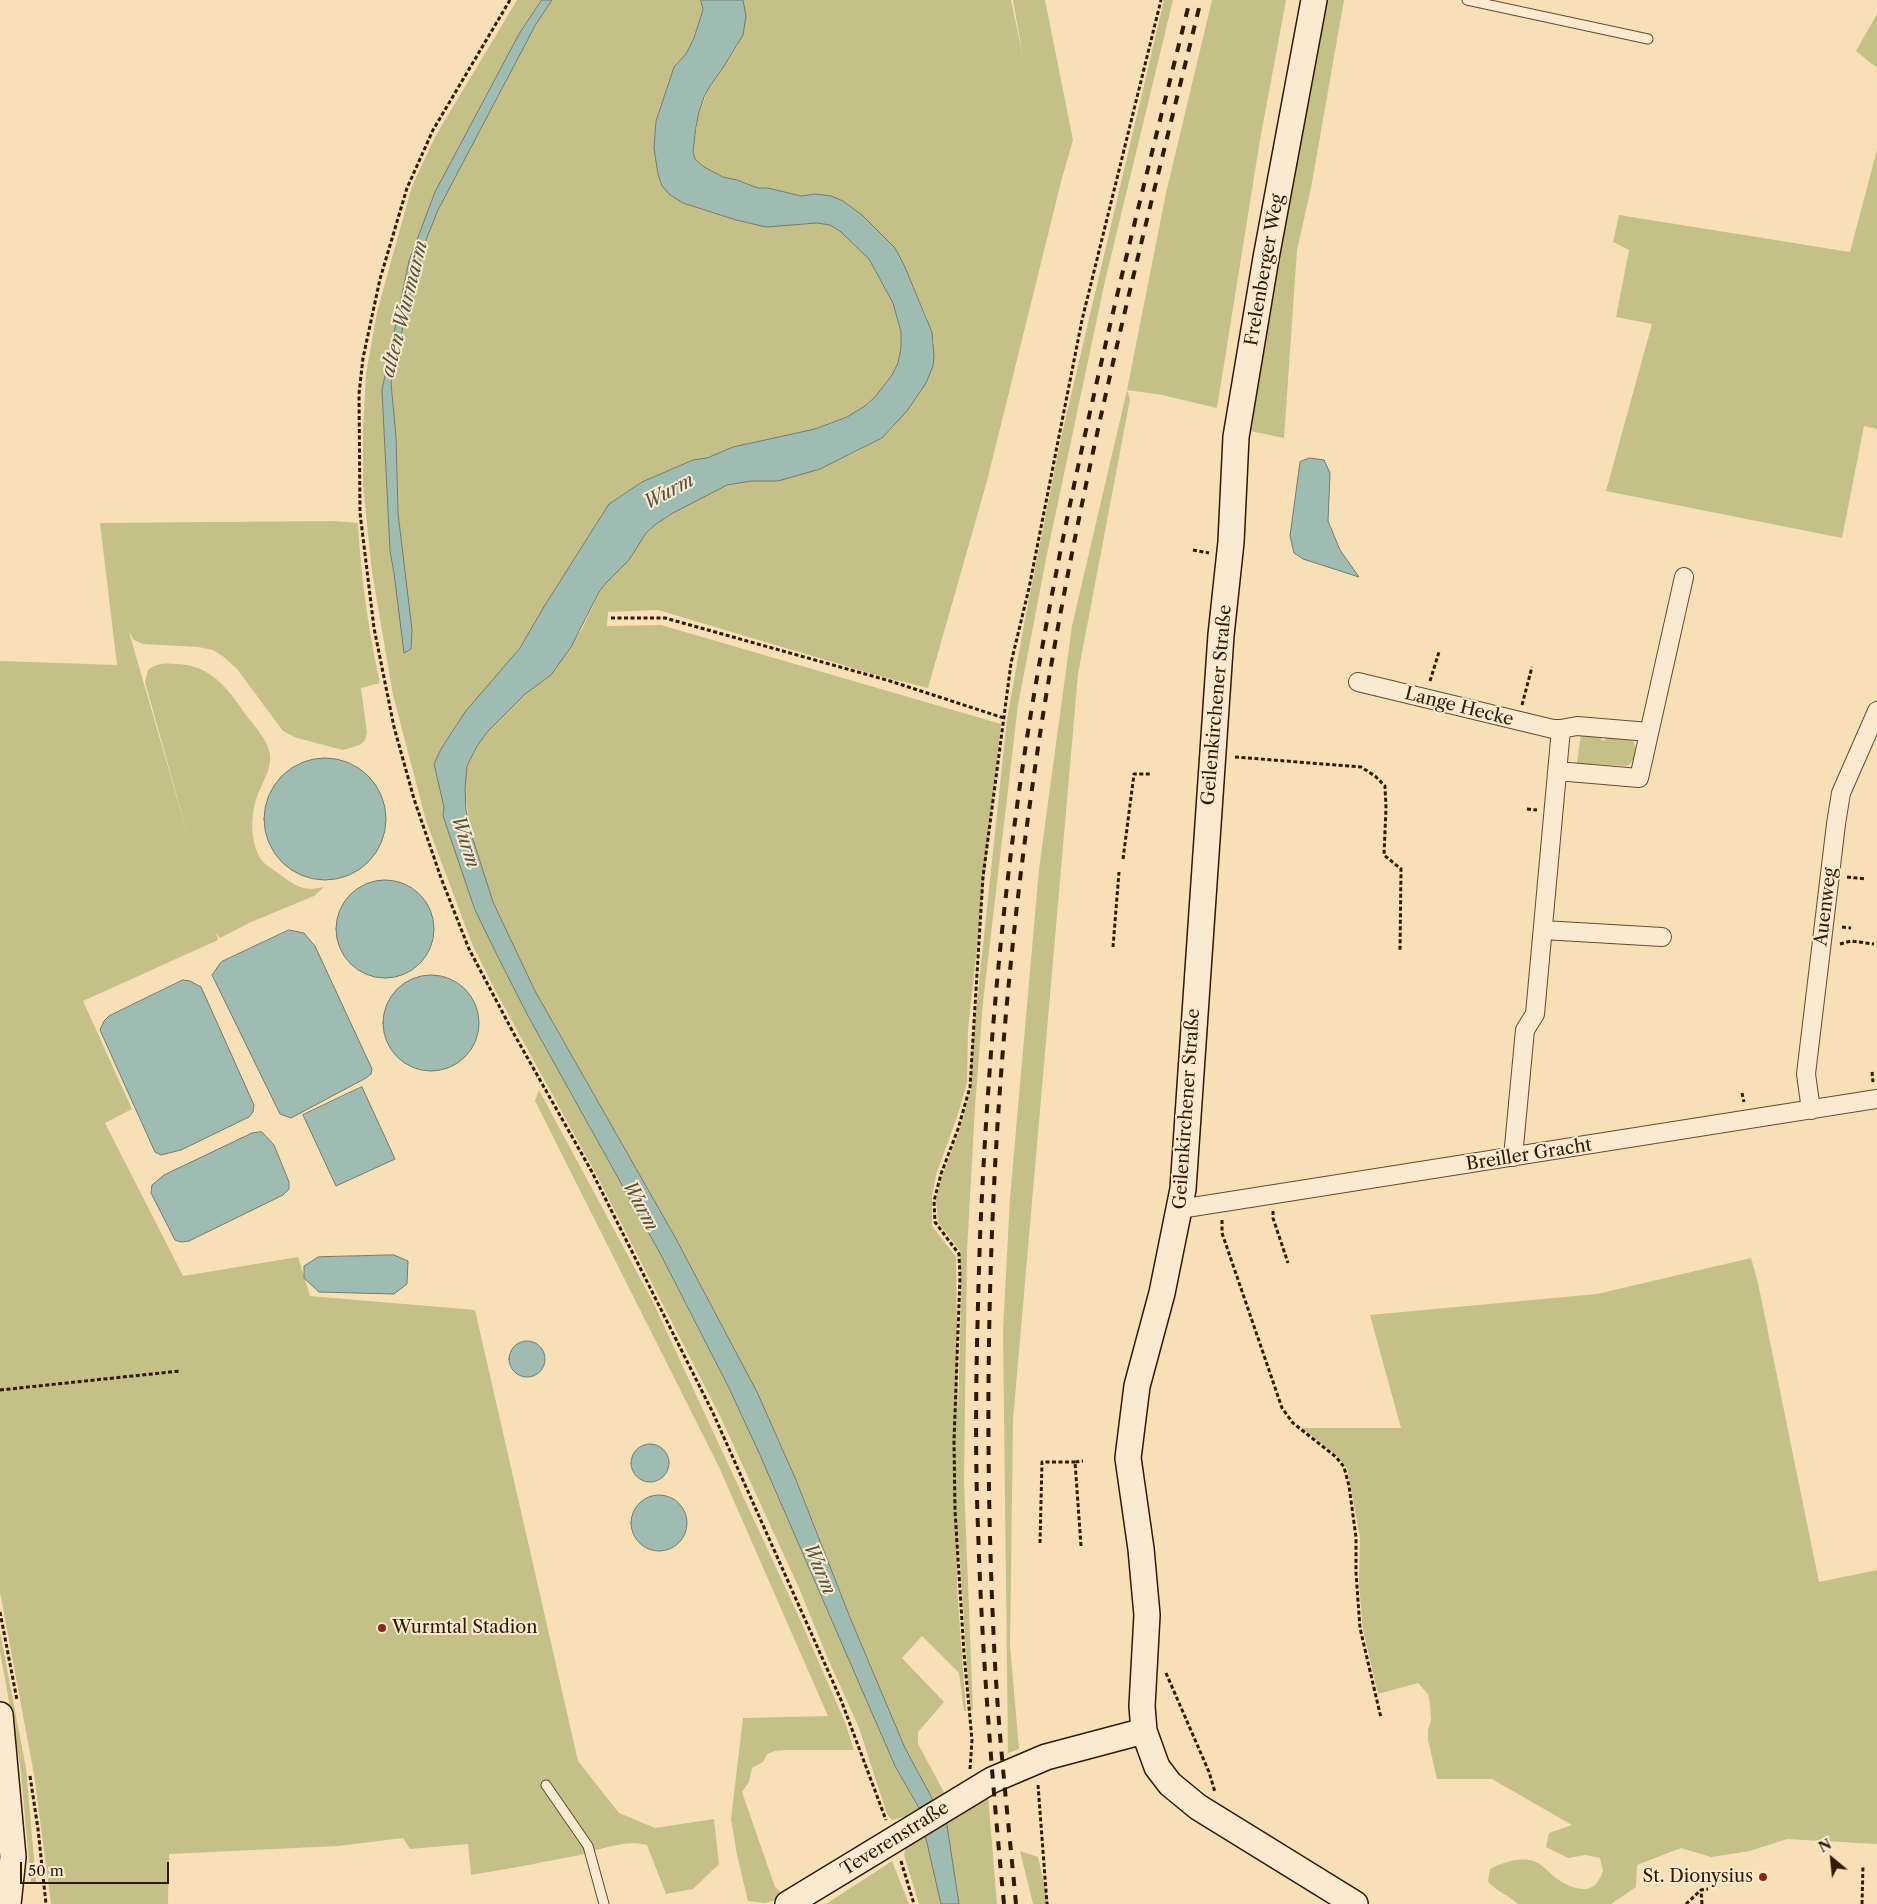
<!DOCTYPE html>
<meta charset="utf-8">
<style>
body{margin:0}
#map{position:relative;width:1877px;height:1904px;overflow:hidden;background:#f7e0b6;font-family:"Libre Caslon Text",serif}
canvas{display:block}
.north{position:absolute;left:1807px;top:1834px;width:50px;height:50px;-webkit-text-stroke:4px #faebd0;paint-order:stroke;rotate:332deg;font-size:14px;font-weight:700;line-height:20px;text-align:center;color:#331800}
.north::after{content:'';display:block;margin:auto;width:18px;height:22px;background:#331800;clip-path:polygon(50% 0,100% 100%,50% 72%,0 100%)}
.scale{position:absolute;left:20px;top:1862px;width:149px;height:22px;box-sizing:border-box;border:2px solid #331800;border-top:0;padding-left:6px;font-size:15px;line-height:18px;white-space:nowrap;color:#331800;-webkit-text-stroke:4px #faebd0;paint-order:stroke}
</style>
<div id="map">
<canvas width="1877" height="1904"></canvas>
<div class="north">N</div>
<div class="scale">50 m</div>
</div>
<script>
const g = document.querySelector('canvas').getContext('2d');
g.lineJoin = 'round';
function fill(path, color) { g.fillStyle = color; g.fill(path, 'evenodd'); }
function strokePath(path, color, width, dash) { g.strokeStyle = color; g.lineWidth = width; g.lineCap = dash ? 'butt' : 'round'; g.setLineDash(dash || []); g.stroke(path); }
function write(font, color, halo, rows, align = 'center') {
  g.font = font + ' "Libre Caslon Text",serif'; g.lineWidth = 4; g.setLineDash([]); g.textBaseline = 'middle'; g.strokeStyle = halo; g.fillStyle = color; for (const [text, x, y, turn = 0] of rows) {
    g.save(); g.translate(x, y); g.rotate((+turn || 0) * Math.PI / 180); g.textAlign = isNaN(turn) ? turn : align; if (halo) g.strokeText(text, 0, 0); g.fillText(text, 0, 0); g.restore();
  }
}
fill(new Path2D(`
 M 517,0 L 542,0 L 519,34 L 435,192 L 409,261 L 382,390 L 390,551 L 394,573 L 412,630 L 398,513 L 396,437 L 391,383 L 409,298 L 426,240 L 438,210 L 536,24 L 552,0 L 701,0 L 703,10 L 694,38 L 686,54 L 674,67 L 656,121 L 654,148 L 658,174 L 662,186 L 683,203 L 736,220 L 766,227 L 817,223 L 830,225 L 840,231 L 869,259 L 893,303 L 901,332 L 901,348 L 898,363 L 892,375 L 875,397 L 865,406 L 847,417 L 815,429 L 733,447 L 707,458 L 693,460 L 642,482 L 609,504 L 545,605 L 520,648 L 457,724 L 441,749 L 434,764 L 444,807 L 443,816 L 475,910 L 498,957 L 528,1016 L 661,1255 L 729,1388 L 760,1455 L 895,1766 L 919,1808 L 906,1816 L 892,1820 L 887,1814 L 859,1728 L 828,1659 L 799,1588 L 721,1418 L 596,1174 L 496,992 L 472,944 L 426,821 L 393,695 L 372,572 L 363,485 L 363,429 L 366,374 L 377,312 L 412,186 L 436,135 Z
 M 743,0 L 1011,0 L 1023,57 L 1013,0 L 1045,0 L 1073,140 L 1062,178 L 987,481 L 928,688 L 876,675 L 658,610 L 608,612 L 607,626 L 661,625 L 1001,724 L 968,1031 L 967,1083 L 958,1114 L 936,1175 L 932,1197 L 932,1226 L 956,1257 L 958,1413 L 961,1298 L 960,1251 L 938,1222 L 936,1200 L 941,1180 L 959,1132 L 971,1090 L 971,1059 L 1007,719 L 1025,619 L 1061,438 L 1164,0 L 1173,0 L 1105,281 L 1047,554 L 1018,705 L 991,934 L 983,1003 L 975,1107 L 967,1251 L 964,1482 L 973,1710 L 970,1710 L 958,1533 L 957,1587 L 966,1711 L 964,1711 L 959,1673 L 922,1636 L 902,1658 L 944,1702 L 918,1732 L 918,1744 L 945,1794 L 933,1800 L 905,1748 L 851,1620 L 796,1480 L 757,1392 L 675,1237 L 535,991 L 493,902 L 470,830 L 465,789 L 467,766 L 477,746 L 488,731 L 525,694 L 551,675 L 582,629 L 599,593 L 606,583 L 629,560 L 646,533 L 656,524 L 673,513 L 727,485 L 751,481 L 778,481 L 852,454 L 882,438 L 896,424 L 934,343 L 926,315 L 895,248 L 862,215 L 843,201 L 815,194 L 801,196 L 768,188 L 758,188 L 737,180 L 724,177 L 704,167 L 695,159 L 693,152 L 699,112 L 710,86 L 738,45 L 744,4 Z
 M 1212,0 L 1286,0 L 1260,140 L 1217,408 L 1162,395 L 1127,390 L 1130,399 L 1078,674 L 1013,1420 L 1010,1646 L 1019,1749 L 1008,1753 L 1003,1330 L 1010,1198 L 1039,869 L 1072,626 L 1127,390 L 1166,193 Z
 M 1322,0 L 1344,0 L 1311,188 L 1297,250 L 1284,438 L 1250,431 Z
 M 1877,14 L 1877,68 L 1856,51 Z
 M 1877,150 L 1877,429 L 1864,426 L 1842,538 L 1606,491 L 1652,324 L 1616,317 L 1629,250 L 1613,242 L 1619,215 L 1850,252 Z
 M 334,521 L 358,523 C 361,576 368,630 380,683 L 361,688 L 367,733 L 365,740 L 360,745 L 343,750 L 297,738 L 283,731 L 237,669 L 224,657 L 213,650 L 198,647 L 143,644 L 134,640 L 129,632 L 190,843 L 145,682 L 148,670 C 157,663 165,663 177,664 C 213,665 230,692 249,719 C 257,729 268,741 270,754 C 272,767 263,782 258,794 C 250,813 249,846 264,863 C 268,867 275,870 279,874 C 296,886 303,892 324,887 L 314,896 L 251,922 L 220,938 L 216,933 L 218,940 L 83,1001 L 132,1109 L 105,1123 L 183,1276 L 298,1257 L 310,1296 L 475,1310 L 578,1761 L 619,1813 L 655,1828 L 714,1819 L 719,1864 L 693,1889 L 666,1894 L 647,1845 C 622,1839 599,1851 575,1856 C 540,1863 506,1869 471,1875 L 468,1844 L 410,1849 L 403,1838 L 338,1846 L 169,1854 L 168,1904 L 51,1904 L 34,1774 L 0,1592 L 0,661 L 117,665 L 100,523 Z
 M 1581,734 L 1601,734 L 1601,740 L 1605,741 L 1606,734 L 1620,735 L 1634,742 C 1636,753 1637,759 1627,766 L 1577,763 Z
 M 539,1090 L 653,1302 L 799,1617 L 845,1722 L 854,1750 L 786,1750 L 775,1751 L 767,1754 L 763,1762 L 752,1768 L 749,1782 L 742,1792 L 775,1887 L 785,1896 L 766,1903 L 748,1901 L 737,1855 L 731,1819 L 743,1718 L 828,1716 L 719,1467 L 535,1101 Z
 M 1751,1258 L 1758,1283 L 1819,1582 L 1877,1570 L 1877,1844 L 1787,1839 L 1750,1851 L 1711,1857 L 1681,1848 L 1637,1865 L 1636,1887 L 1611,1904 L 1518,1904 C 1507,1894 1499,1893 1488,1882 L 1490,1869 C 1503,1862 1524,1855 1538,1863 C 1545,1867 1550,1874 1556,1878 C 1565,1885 1582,1893 1592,1887 C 1598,1884 1601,1876 1603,1871 L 1600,1858 L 1585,1855 L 1568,1858 L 1546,1847 L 1549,1833 L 1572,1825 L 1492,1779 L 1437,1779 L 1428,1740 L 1428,1730 L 1431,1720 L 1430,1704 L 1428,1694 L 1418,1683 L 1378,1694 L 1363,1630 L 1359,1584 L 1360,1537 L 1347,1468 L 1338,1457 L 1302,1428 L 1401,1428 L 1370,1315 L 1597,1294 Z
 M 0,1632 L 26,1768 L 36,1882 L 31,1882 L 20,1764 L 0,1651 Z
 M 988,1795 L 997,1904 L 959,1904 L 946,1819 Z
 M 924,1830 L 940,1899 L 941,1904 L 919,1904 L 904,1855 L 907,1841 Z
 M 1020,1851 L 1038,1857 L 1049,1904 L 1033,1904 Z
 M 892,1861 L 909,1904 L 826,1904 Z`), '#c4c088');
const water = new Path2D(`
 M 542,0 L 552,0 L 536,24 L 438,210 L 426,240 L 409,298 L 391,383 L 396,437 L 398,513 L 412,630 L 411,649 L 404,653 L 394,573 L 390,551 L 382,390 L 409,261 L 435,192 L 519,34 Z
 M 701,0 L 743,0 L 746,16 L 743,35 L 724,66 L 710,86 L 704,97 L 699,112 L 696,127 L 693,152 L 695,159 L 704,167 L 723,177 L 737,180 L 758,188 L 768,188 L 801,196 L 815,194 L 831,196 L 843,201 L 862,215 L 895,248 L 904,265 L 932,332 L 934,356 L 933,366 L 926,383 L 907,411 L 882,438 L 820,469 L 778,481 L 751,481 L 727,485 L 673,513 L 656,524 L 646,533 L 629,560 L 606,583 L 599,592 L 571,647 L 551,675 L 525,694 L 488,731 L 477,746 L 467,766 L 465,789 L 466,810 L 470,830 L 493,902 L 535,991 L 675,1237 L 757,1392 L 796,1480 L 851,1620 L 905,1748 L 933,1800 L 919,1808 L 895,1766 L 760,1455 L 729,1388 L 661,1255 L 528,1016 L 498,957 L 475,910 L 443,816 L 444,807 L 434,764 L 441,749 L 465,712 L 520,648 L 545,605 L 609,504 L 642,482 L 693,460 L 707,458 L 733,447 L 815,429 L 847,417 L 865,406 L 875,397 L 892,375 L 898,363 L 901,348 L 901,332 L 893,303 L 869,259 L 840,231 L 830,225 L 817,223 L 766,227 L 736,220 L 683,203 L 670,195 L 662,186 L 658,174 L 654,148 L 656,121 L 674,67 L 686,54 L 694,38 L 703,10 Z
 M 1310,458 L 1324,460 L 1330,473 L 1328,521 L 1340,550 L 1359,577 L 1303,559 L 1294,553 L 1290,536 L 1300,462 Z
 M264 819a61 61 0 1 1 122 0a61 61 0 1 1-122 0Z
 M336 929a49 49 0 1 1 98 0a49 49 0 1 1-98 0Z
 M 289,930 L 304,933 L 315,946 L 372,1069 L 371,1074 L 366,1078 L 291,1118 L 280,1114 L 212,975 L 221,962 Z
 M383 1023a48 48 0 1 1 96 0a48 48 0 1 1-96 0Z
 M 183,980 L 190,981 L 201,987 L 254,1105 L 253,1112 L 249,1117 L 181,1150 L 161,1155 L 155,1152 L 100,1030 L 104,1021 L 109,1016 Z
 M 362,1087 L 395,1159 L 336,1186 L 303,1115 Z
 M 262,1132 L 274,1145 L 289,1182 L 289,1189 L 283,1195 L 189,1241 L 181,1242 L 175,1240 L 151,1193 L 152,1185 L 164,1175 L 252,1133 Z
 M 394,1255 L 408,1261 L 407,1284 L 394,1294 L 319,1292 L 304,1278 L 304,1266 L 318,1257 Z
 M509 1359a18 18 0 1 1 36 0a18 18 0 1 1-36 0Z
 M631 1463a19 19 0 1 1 38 0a19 19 0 1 1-38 0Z
 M631 1523a28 28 0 1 1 56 0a28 28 0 1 1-56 0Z
 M 946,1819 L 959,1904 L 941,1904 L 924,1830 Z`);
fill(water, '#9ebcb2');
strokePath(water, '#737a6b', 1);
const lane = new Path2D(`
 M 1467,0 L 1648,39
 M 546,1785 L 588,1846 L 604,1904`);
const street = new Path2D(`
 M 1358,682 L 1553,729 L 1561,729 L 1577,726 L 1649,732
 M 1557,771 L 1639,778 L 1684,577
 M 1543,930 L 1662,937
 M 1811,1110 L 1806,1074 L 1836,824 L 1841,793 L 1877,711
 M 1513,1157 L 1525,1030 L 1535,1014 L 1561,729
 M 1180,1209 L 1877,1099`);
const secondary = new Path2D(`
 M 1314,0 L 1266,258 L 1236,437 L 1231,542 L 1221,635 L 1183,1189 L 1162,1293 L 1137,1386 L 1128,1458 L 1141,1549 L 1147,1615 L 1142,1706 L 1144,1731 L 1157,1767 L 1170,1784 L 1198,1807 L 1355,1904
 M 0,1715 L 13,1857 L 8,1904
 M 788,1904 L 992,1780 L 1046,1757 L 1144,1731`);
strokePath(lane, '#644a2e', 11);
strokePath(street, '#644a2e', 20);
strokePath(secondary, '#331800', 28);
strokePath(new Path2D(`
 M 510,0 L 433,130 L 407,188 L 380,279 L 363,358 L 359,394 L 360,513 L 374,628 L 394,727 L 414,799 L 441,878 L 469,949 L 514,1034 L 592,1172 L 713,1413 L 841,1700 L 886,1820
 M 1193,550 L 1209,553
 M 611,618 L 665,618 L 890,681 L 1004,718
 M 1430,681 L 1439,652
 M 1522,705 L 1532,667
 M 1235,757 L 1361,767 L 1375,776 L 1385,786 L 1386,808 L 1384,855 L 1401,869 L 1400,951
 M 1527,809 L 1537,810
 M 1123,859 L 1134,774 L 1150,774
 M 1847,877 L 1866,879
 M 1842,927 L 1851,928
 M 1840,944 L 1851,941 L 1874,944
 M 1113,947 L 1119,872
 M 1872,1072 L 1873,1082
 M 1742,1093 L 1744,1102
 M 1273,1211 L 1273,1218 L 1288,1263
 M 1222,1220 L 1222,1233 L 1282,1408 L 1293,1423 L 1336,1457 L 1344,1467 L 1349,1486 L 1356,1537 L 1356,1573 L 1360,1628 L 1381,1718
 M 0,1390 L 180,1371
 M 1040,1543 L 1042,1462 L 1075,1462
 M 1081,1546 L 1075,1462 L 1083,1461
 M 0,1612 L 17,1700
 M 1166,1673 L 1209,1772 L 1215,1792
 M 970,1769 L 972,1740 L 964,1653 L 955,1511 L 954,1441 L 960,1277 L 959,1254 L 935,1222 L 934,1201 L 941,1174 L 958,1129 L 970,1087 L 983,877 L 1011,663 L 1029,588 L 1082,320 L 1161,0
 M 30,1776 L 38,1829 L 46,1904
 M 1038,1785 L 1047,1904
 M 901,1861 L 914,1904
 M 1686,1904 L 1701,1890
 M 1702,1904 L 1701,1890 L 1708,1889
 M 1862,1904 L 1863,1865`), '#331800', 3, [4, 2.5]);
strokePath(lane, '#faebd0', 9);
strokePath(street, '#faebd0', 18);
strokePath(secondary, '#faebd0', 25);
strokePath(new Path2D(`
 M 1004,1904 C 992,1779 982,1654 978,1528 C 974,1431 977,1334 980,1237 C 988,1054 1004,870 1035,689 C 1074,457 1133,229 1190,0
 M 1016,1904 C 1008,1817 998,1731 994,1644 C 980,1354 992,1062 1034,775 C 1071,513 1138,257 1201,0`), '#331800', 4, [9, 9]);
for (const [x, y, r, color] of [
 [382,1628,5,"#8f2418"],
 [1763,1877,5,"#8f2418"]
]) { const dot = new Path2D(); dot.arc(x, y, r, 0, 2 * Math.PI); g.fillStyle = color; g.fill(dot); strokePath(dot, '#faebd0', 2); }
write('18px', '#331800', '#faebd0', [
 ["Frelenberger Weg",1265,270,-80],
 ["Geilenkirchener Straße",1217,705,-85],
 ["Lange Hecke",1459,707,14],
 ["Auenweg",1826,907,-83],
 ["Geilenkirchener Straße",1187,1109,-86],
 ["Breiller Gracht",1529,1155,-9],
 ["Teverenstraße",895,1839,-32]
]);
write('18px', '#331800', '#faebd0', [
 ["Wurmtal Stadion",392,1628],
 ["St. Dionysius",1753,1877,"right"]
], 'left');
write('italic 19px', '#58513e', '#faebd0', [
 ["alten Wurmarm",405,309,-76],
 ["Wurm",669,492,-28],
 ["Wurm",465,842,72],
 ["Wurm",640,1206,62],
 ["Wurm",819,1569,67]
]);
</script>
